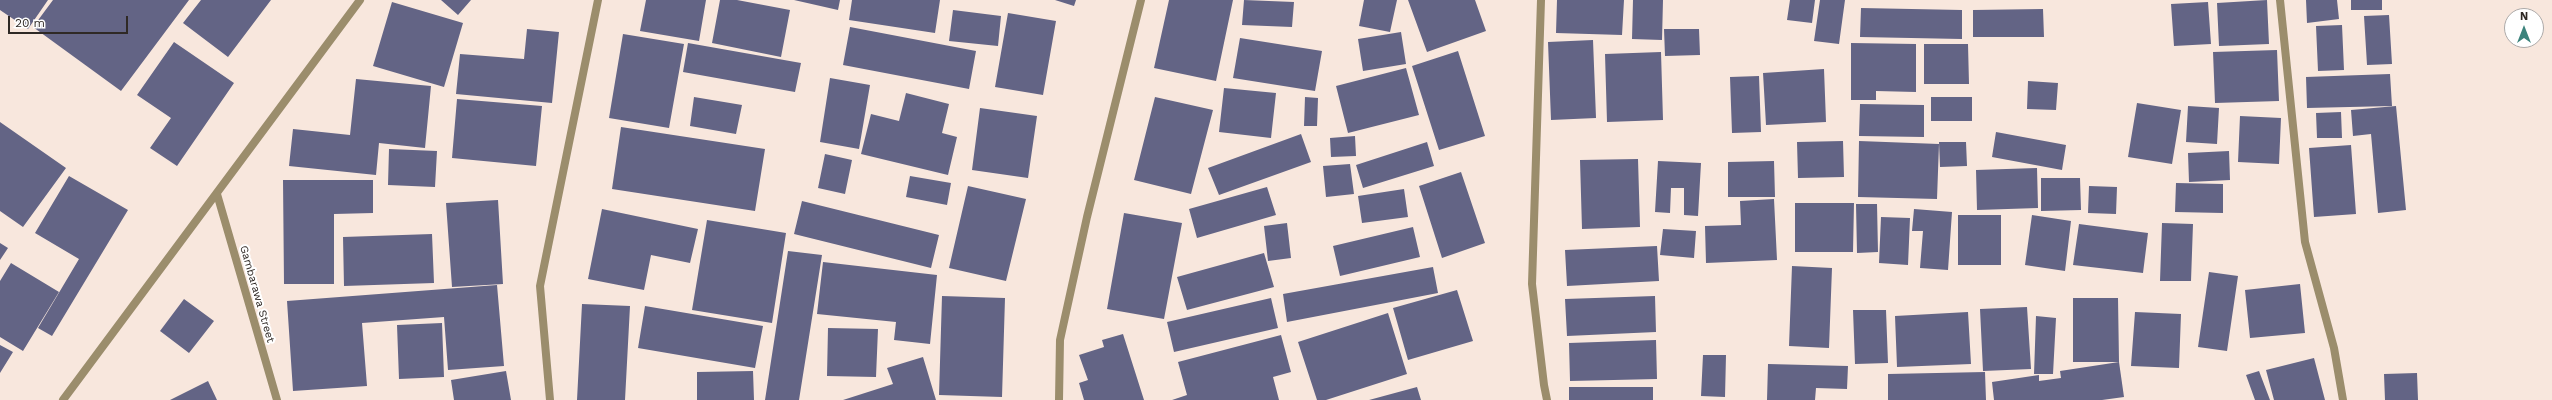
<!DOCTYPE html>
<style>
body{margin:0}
#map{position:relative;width:2552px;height:400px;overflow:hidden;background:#f8e7dd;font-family:"Work Sans",sans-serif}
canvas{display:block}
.north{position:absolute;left:2504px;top:8px;width:40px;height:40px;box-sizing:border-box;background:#fff;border:1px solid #aca9a8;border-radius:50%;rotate:0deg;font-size:11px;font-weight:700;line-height:16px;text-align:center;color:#2f2925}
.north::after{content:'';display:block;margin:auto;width:14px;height:18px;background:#3c837c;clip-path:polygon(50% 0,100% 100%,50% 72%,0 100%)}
.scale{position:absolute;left:8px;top:16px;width:120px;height:18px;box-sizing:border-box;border:2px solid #2f2925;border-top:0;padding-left:5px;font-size:12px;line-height:14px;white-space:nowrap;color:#2f2925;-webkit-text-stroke:3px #fff;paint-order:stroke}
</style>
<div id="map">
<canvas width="2552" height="400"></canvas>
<div class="north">N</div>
<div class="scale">20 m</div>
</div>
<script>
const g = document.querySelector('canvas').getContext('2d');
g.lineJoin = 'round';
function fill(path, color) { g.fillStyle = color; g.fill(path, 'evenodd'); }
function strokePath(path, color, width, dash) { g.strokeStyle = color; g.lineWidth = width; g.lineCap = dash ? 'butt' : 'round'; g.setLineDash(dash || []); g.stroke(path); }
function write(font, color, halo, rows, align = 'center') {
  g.font = font + ' "Work Sans",sans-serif'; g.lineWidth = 4; g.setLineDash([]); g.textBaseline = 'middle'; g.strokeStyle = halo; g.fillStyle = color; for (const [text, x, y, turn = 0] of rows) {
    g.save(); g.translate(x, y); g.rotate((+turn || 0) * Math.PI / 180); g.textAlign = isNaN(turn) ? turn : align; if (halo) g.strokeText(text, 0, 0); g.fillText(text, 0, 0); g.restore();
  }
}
fill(new Path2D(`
 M 0,0 L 48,0 L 28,29 L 0,10 Z
 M 53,0 L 189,0 L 121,91 L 33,27 Z
 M 201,0 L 271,0 L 228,57 L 183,23 Z
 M 441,0 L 471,0 L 458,15 Z
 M 646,0 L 706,0 L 699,41 L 640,31 Z
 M 720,0 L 737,0 L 790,10 L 781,57 L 712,43 Z
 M 794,0 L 840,0 L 838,10 Z
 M 852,0 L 940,0 L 935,33 L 849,20 Z
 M 1055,0 L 1076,0 L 1074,6 Z
 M 1169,0 L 1233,0 L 1216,81 L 1154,68 Z
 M 1244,0 L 1294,2 L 1292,27 L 1242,25 Z
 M 1364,0 L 1397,0 L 1390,32 L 1359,26 Z
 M 1408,0 L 1475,0 L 1486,31 L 1427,52 Z
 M 1557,0 L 1624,0 L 1622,35 L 1556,33 Z
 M 1633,0 L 1663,0 L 1662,40 L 1632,39 Z
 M 1790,0 L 1815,0 L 1812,23 L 1787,20 Z
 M 1820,0 L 1845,0 L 1839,44 L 1814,41 Z
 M 2267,0 L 2269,44 L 2219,46 L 2217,3 Z
 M 2306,0 L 2337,0 L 2339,19 L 2307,23 Z
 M 2351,0 L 2382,0 L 2382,10 L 2351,10 Z
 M 392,2 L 463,23 L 444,87 L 373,66 Z
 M 2208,2 L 2211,44 L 2174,46 L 2171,4 Z
 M 1861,8 L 1962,10 L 1962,39 L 1860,37 Z
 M 2043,9 L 2044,37 L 1973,37 L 1973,10 Z
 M 953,10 L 1001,16 L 998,46 L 949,41 Z
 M 1008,13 L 1056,21 L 1043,95 L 995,87 Z
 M 2389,15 L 2392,64 L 2367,65 L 2364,16 Z
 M 2342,25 L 2344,70 L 2318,71 L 2316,26 Z
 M 850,27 L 976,51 L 969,89 L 843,65 Z
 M 527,29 L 559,32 L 552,103 L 456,94 L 460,54 L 524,59 Z
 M 1664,29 L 1699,29 L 1700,55 L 1665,56 Z
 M 1401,32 L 1406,64 L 1363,71 L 1358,39 Z
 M 623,34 L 684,44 L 669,128 L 609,118 Z
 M 1240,38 L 1322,51 L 1315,91 L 1233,78 Z
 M 1593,40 L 1596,118 L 1551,120 L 1548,42 Z
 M 174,42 L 234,83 L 177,166 L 150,148 L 171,118 L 137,95 Z
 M 688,43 L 801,63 L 795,92 L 683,72 Z
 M 1851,43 L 1916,44 L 1916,92 L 1876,91 L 1876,100 L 1851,100 Z
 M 1924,44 L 1968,44 L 1969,84 L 1924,84 Z
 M 2277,50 L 2279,101 L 2215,103 L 2213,52 Z
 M 1458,51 L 1485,136 L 1439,150 L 1412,66 Z
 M 1661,52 L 1663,120 L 1607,122 L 1605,54 Z
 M 1406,68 L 1419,115 L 1348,133 L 1336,86 Z
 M 1824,69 L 1826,122 L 1766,125 L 1763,73 Z
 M 2390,74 L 2392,106 L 2307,108 L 2306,77 Z
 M 1759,76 L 1761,132 L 1732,133 L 1730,77 Z
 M 830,78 L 870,85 L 859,149 L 820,142 Z
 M 356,79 L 431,86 L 425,148 L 379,143 L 376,175 L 289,166 L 293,129 L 350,135 Z
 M 2028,81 L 2058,83 L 2056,110 L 2027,109 Z
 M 1224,88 L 1276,93 L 1271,138 L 1219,132 Z
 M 906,93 L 949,104 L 942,133 L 957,137 L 948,175 L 861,154 L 871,114 L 899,121 Z
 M 694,97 L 742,105 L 736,134 L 690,126 Z
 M 1155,97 L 1213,110 L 1191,194 L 1134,180 Z
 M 1305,97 L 1318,98 L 1317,126 L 1304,126 Z
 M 1931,97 L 1972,97 L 1972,121 L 1931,121 Z
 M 457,99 L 542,106 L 536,166 L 452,158 Z
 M 2137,103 L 2181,110 L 2172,164 L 2128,157 Z
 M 1860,104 L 1924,105 L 1924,137 L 1859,136 Z
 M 2188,106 L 2219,108 L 2217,144 L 2186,142 Z
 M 2396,106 L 2406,210 L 2378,213 L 2371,134 L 2353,136 L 2351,110 Z
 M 980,108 L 1037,116 L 1028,178 L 972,170 Z
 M 2341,112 L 2342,138 L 2317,138 L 2316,113 Z
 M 2240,116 L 2281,118 L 2279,164 L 2238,162 Z
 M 0,122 L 66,168 L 23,227 L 0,211 Z
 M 621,127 L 765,149 L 755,211 L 612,189 Z
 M 1996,132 L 2066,145 L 2062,170 L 1992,157 Z
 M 1301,134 L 1311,162 L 1219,195 L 1208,168 Z
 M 1355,136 L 1356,156 L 1331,157 L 1330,138 Z
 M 1843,141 L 1844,177 L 1798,178 L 1797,142 Z
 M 1859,141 L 1939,144 L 1937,199 L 1858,197 Z
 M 1427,142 L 1434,166 L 1363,188 L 1356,165 Z
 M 1939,142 L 1966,142 L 1967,166 L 1940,167 Z
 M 2351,145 L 2356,214 L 2314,217 L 2309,148 Z
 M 389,149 L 437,151 L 435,187 L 388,185 Z
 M 2229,151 L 2230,180 L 2189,182 L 2188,153 Z
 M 825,154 L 852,160 L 845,194 L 818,188 Z
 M 1638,159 L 1640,227 L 1582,229 L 1580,160 Z
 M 1658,161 L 1701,163 L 1698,216 L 1684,215 L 1684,188 L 1671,188 L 1670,213 L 1655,212 Z
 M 1774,161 L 1775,197 L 1728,197 L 1728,162 Z
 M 1350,164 L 1354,194 L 1326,197 L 1323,166 Z
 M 2037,168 L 2038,208 L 1977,210 L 1976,170 Z
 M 1461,172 L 1485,243 L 1442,258 L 1419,186 Z
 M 69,176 L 128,210 L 52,336 L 38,328 L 79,259 L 35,233 Z
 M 910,176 L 951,183 L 947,205 L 906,197 Z
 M 2041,178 L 2080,178 L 2081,210 L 2041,211 Z
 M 283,180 L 373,180 L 373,213 L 334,214 L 334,284 L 284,284 Z
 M 2176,183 L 2223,184 L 2223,213 L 2175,212 Z
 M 968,186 L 1026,199 L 1006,281 L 949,268 Z
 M 2089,186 L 2117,187 L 2116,214 L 2088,213 Z
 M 1267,187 L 1276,215 L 1197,238 L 1189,209 Z
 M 1404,189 L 1408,217 L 1362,223 L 1358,196 Z
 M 1774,199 L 1777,260 L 1706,263 L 1705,226 L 1741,225 L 1740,201 Z
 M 498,200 L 503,284 L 452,287 L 446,203 Z
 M 802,201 L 939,235 L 931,268 L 794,234 Z
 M 1795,203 L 1854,203 L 1853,252 L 1795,252 Z
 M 1856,204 L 1877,204 L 1878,252 L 1857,253 Z
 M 602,209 L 698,229 L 690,263 L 651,255 L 644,290 L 588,279 Z
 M 1914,209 L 1952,212 L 1948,270 L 1920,268 L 1923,231 L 1912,231 Z
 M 1124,213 L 1182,223 L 1164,319 L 1107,309 Z
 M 1958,215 L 2001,215 L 2001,265 L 1958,265 Z
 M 2032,215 L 2071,221 L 2065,271 L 2025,265 Z
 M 1881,217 L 1910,218 L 1908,265 L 1879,263 Z
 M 707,220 L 786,233 L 772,323 L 692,310 Z
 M 1287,223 L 1291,258 L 1268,261 L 1264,226 Z
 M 2162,223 L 2193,224 L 2191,281 L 2160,281 Z
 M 2079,224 L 2148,233 L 2143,273 L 2073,265 Z
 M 1413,227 L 1420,257 L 1340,276 L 1333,246 Z
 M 1663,229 L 1696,231 L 1694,258 L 1660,255 Z
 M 432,234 L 434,283 L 344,286 L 343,237 Z
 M 0,243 L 8,248 L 0,260 Z
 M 1657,246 L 1659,281 L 1567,286 L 1565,250 Z
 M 788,251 L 822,255 L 799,400 L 765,400 Z
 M 1264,253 L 1274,287 L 1187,310 L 1177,277 Z
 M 823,262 L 937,275 L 930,344 L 894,340 L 896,322 L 817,314 Z
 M 11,263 L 59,292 L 23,351 L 0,337 L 0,281 Z
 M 1792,266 L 1832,268 L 1829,348 L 1789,346 Z
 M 1433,267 L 1438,293 L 1287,322 L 1283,294 Z
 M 2209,272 L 2238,276 L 2227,351 L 2198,347 Z
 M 2300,284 L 2305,333 L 2250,338 L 2245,290 Z
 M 497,285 L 504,366 L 448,370 L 444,317 L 362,323 L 367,386 L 293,391 L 287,301 Z
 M 1457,290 L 1473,341 L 1408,360 L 1393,308 Z
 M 942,296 L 1005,298 L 1002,397 L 939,395 Z
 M 1655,296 L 1656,332 L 1567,336 L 1565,299 Z
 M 1271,298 L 1278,328 L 1174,352 L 1167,322 Z
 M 2073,298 L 2118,298 L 2119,362 L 2073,362 Z
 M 184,299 L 214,321 L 189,353 L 160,331 Z
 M 582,304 L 630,306 L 625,400 L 577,400 Z
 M 645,306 L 763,326 L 755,368 L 638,348 Z
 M 2027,307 L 2031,369 L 1983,371 L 1980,309 Z
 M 1853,310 L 1886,310 L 1888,363 L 1855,364 Z
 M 1968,312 L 1971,364 L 1897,367 L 1895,316 Z
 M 2135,312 L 2181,314 L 2179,368 L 2131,366 Z
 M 1388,313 L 1407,374 L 1326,400 L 1317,400 L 1298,342 Z
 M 2036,316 L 2056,318 L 2053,374 L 2034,374 Z
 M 442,323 L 444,377 L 399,379 L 397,325 Z
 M 828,328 L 878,329 L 876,377 L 827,376 Z
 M 1123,334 L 1144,400 L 1084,400 L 1079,383 L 1088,380 L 1079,355 L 1104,347 L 1102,340 Z
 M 1281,335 L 1291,372 L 1273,377 L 1279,400 L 1172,400 L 1187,395 L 1178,362 Z
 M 1656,340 L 1657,379 L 1570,381 L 1569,343 Z
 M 0,345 L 13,352 L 0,373 Z
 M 1703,355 L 1726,355 L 1725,397 L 1701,396 Z
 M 923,357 L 936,400 L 843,400 L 893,384 L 887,368 Z
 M 2314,358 L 2325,400 L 2274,400 L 2266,370 Z
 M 2119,362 L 2124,397 L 2102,400 L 1994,400 L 1992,382 L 2039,375 L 2039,381 L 2061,378 L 2060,371 Z
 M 1768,364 L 1848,366 L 1847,389 L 1816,388 L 1815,400 L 1767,400 Z
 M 506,371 L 511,400 L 454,400 L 451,380 Z
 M 753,371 L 754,400 L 697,400 L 697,372 Z
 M 2259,371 L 2270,400 L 2255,400 L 2246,375 Z
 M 1985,372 L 1986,400 L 1888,400 L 1888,374 Z
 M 2417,373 L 2418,400 L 2385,400 L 2384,374 Z
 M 208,381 L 217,400 L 170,400 Z
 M 1417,387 L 1421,400 L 1369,400 Z
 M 1569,387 L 1653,387 L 1653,400 L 1569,400 Z`), '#636485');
strokePath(new Path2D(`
 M 1541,0 L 1532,284 L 1544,385 L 1547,400
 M 2280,0 L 2305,242 L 2334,348 L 2343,400
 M 217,194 L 277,400
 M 550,400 L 540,286 L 598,0
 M 1059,400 L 1060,340 L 1087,217 L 1141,0`), '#9b8d6c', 8);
strokePath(new Path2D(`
 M 63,400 L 360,0`), '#9b8d6c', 8);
write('11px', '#2f2925', '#fff', [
 ["Gambarawa Street",257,294,74]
]);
</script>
